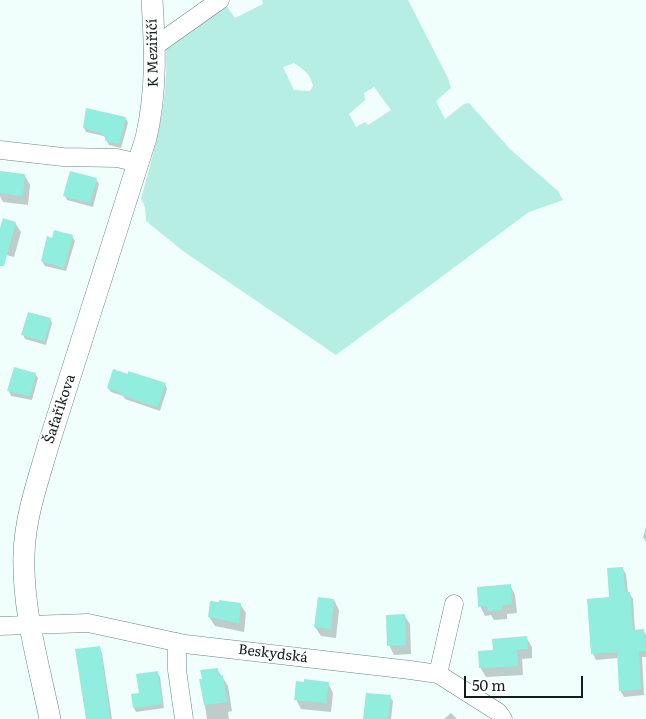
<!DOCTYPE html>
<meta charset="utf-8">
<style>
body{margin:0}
#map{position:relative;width:646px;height:719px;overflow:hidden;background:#f0fffc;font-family:Literata,serif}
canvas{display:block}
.scale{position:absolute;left:464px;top:676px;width:119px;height:22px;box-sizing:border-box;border:2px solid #111e1c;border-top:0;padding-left:6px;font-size:15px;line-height:18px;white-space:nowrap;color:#111e1c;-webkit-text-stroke:4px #fff;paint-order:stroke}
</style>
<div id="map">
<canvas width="646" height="719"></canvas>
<div class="scale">50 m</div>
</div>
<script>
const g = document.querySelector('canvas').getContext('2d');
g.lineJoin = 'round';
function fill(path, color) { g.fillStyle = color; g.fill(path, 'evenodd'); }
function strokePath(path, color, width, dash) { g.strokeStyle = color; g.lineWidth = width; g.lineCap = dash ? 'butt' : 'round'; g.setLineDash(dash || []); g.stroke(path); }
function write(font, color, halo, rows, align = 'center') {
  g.font = font + ' Literata,serif'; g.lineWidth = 4; g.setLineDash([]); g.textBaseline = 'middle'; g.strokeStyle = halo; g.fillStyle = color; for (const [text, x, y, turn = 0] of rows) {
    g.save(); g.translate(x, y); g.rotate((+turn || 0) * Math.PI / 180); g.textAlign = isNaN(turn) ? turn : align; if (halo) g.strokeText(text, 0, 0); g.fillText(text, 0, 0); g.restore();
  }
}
fill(new Path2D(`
 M 262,0 L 408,0 L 448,78 L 451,88 L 436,101 L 445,119 L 464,104 L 469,103 L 511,150 L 558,191 L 563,200 L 529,212 L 336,355 L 183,251 L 146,221 L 145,207 L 141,199 C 155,148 171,96 165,42 L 223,1 L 235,18 L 263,4 ZM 294,63 C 304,70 310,73 313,86 L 310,91 L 294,90 L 283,67 ZM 374,87 L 391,110 L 368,125 L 365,122 L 356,127 L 349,114 L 365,100 L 364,93 Z`), '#b7eee3');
fill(new Path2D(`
 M 126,119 L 128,123 L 121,148 L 109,145 L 104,136 L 86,132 L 84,128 Z
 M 0,176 L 25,176 L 30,185 L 28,205 L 3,202 L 0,196 Z
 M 96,179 L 99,184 L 93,207 L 67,200 L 65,196 Z
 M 15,223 L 21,232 L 14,257 L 2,254 L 0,250 L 0,233 Z
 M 72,236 L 75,241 L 66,271 L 45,266 L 42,261 L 53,239 Z
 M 50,319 L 52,323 L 46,345 L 25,339 L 23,334 Z
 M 35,374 L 38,378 L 32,400 L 11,396 L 9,391 Z
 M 165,384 L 167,389 L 160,411 L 125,399 L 123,396 L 111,392 L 108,388 Z
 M 646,527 L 646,542 L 643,537 Z
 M 622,568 L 626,574 L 628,593 L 629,593 L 633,599 L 635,631 L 643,631 L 646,635 L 646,657 L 642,657 L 644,695 L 624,697 L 620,690 L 618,658 L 596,660 L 593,654 Z
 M 510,585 L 515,595 L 517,613 L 507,614 L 507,619 L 494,620 L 491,615 L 485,616 L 480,606 Z
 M 334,600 L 339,610 L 336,638 L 321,636 L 315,627 Z
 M 240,604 L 246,613 L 244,632 L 215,626 L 209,617 Z
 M 404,615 L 410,624 L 411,654 L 394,655 L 389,645 Z
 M 526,637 L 532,647 L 532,658 L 522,659 L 523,675 L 486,677 L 480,667 L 494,652 Z
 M 99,647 L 102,653 L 112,719 L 87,719 Z
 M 217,669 L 228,686 L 232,711 L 228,712 L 229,719 L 207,719 L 201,680 Z
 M 157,672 L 160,677 L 164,708 L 136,712 L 134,708 Z
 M 328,683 L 333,693 L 331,712 L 301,709 L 296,699 Z
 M 390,697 L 393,701 L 391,719 L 364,719 Z
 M 451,713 L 457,719 L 444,719 Z`), '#0003');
fill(new Path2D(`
 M 86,108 L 126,117 L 119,144 L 105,141 L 106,136 L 102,135 L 102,133 L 83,128 Z
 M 0,171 L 25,174 L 23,196 L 0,193 Z
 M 70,171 L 97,178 L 90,203 L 63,196 Z
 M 3,218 L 16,222 L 4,266 L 0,266 L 0,228 Z
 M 54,230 L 73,235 L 64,268 L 41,261 L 47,236 L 52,238 Z
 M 28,312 L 51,318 L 44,341 L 21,335 Z
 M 14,367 L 36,373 L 30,396 L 7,391 Z
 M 113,369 L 128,374 L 128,371 L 166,383 L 158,407 L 121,395 L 122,393 L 107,388 Z
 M 623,567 L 625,592 L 630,592 L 633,630 L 644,629 L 646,651 L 639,651 L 641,689 L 619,691 L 617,652 L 591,654 L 587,599 L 609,597 L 607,568 Z
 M 511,584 L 512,604 L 502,605 L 502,610 L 487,611 L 487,606 L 478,607 L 477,587 Z
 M 318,597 L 334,599 L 331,629 L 314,627 Z
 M 219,600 L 241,603 L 239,623 L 208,617 L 210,601 L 219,602 Z
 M 405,614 L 406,645 L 387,646 L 386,615 Z
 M 527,636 L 528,649 L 517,649 L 518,666 L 479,668 L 478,651 L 493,650 L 492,639 Z
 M 100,646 L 110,719 L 86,719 L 75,649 Z
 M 218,668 L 219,676 L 223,675 L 227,702 L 204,705 L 199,679 L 202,679 L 200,670 Z
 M 158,671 L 162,704 L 133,708 L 131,694 L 139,693 L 136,674 Z
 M 304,679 L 329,682 L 326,703 L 294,700 L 296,681 L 304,682 Z
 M 366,693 L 391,695 L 388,719 L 363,719 Z`), '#91eede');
const minor = new Path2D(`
 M 155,46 L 220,0
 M 0,150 L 63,157 L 117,158 L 139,163
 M 0,626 L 88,623 L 185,644 L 410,670 L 438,674 L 498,712 L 503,719
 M 177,642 L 177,670 L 184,719
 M 438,674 L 454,604`);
const tertiary = new Path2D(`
 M 50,719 C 39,665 22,609 24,554 C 25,517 38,481 48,446 L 146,138 C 157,91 155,47 152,0`);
strokePath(minor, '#668781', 19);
strokePath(tertiary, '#668781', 22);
strokePath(minor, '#fff', 18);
strokePath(tertiary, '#fff', 21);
write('14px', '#111e1c', '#fff', [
 ["K Meziříčí",153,53,-91],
 ["Šafaříkova",60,409,-72],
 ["Beskydská",273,654,7]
]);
</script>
